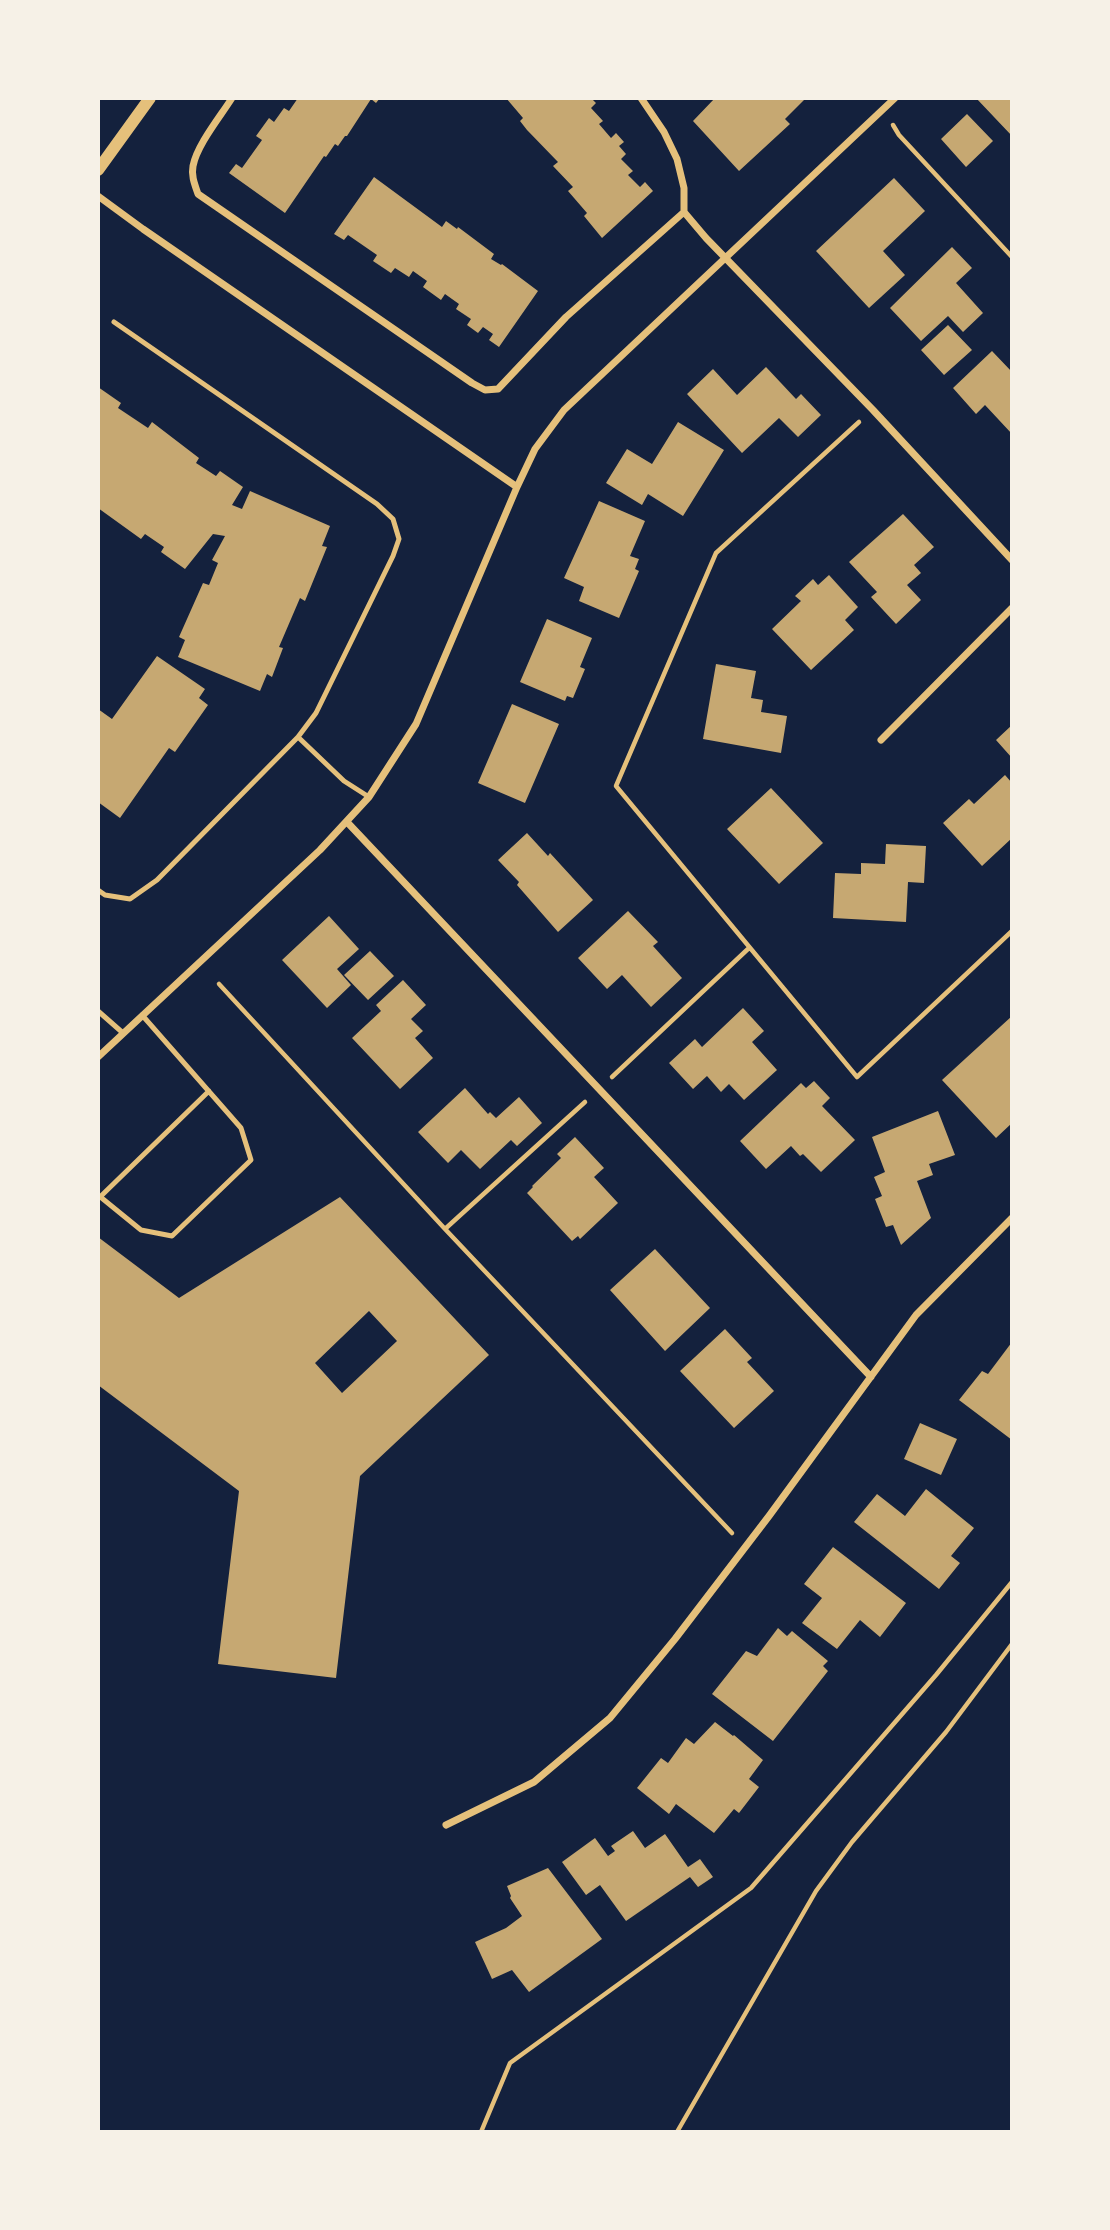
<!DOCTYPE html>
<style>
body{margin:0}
#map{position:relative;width:1110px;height:2230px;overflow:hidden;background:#14213d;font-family:Spectral,serif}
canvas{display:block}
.frame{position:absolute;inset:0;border:100px solid #f6f1e7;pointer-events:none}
</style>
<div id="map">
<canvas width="1110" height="2230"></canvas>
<div class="frame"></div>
</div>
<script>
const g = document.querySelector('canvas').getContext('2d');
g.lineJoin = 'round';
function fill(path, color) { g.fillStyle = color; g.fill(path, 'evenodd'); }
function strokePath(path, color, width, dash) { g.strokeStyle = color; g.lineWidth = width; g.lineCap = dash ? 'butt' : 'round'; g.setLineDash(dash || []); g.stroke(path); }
fill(new Path2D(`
 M 298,98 L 380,98 L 376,103 L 371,99 L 347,136 L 345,136 L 338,146 L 335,144 L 326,157 L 324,156 L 285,213 L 229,173 L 236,164 L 242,168 L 262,140 L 256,136 L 269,118 L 274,122 L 284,108 L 289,111 Z
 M 506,98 L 591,98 L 596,103 L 591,108 L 603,121 L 599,124 L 611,138 L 616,133 L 624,142 L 619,146 L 626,154 L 621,159 L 633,171 L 628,175 L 640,187 L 645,182 L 653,191 L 602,238 L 584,216 L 587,213 L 568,191 L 573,187 L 553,166 L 558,162 L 527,130 L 520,121 L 523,118 Z
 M 715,98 L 806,98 L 785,119 L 790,124 L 739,171 L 693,121 Z
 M 976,98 L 1012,98 L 1012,136 Z
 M 967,114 L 993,141 L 966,167 L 941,139 Z
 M 374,177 L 442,227 L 446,221 L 457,229 L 458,227 L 494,254 L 491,259 L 501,265 L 502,264 L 538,291 L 499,347 L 489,340 L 493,334 L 483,327 L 478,333 L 467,325 L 471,319 L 456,309 L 459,304 L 445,294 L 441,300 L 423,287 L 427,281 L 413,271 L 409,277 L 395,268 L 391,273 L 373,261 L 377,255 L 348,235 L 344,240 L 334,234 Z
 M 894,178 L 925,211 L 883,251 L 905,275 L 869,308 L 816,251 Z
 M 952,247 L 972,268 L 956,283 L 983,313 L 963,332 L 948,316 L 921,341 L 890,308 Z
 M 948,325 L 972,350 L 944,375 L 921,350 Z
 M 992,351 L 1012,372 L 1012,434 L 985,405 L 976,414 L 953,388 Z
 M 766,367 L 796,399 L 801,394 L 821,415 L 798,437 L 779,418 L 742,453 L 687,394 L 713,369 L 737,395 Z
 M 98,387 L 121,403 L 118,408 L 148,428 L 152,422 L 199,458 L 196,463 L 216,476 L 220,471 L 243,487 L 232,505 L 242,509 L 250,491 L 330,526 L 322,546 L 327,547 L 305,601 L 300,598 L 279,647 L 283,648 L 272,677 L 267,674 L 260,691 L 178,657 L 185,640 L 179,637 L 203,583 L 209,585 L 218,563 L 212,560 L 225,536 L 213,534 L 185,569 L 161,552 L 164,547 L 145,534 L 141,539 L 98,508 Z
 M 678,422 L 724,450 L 683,516 L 648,494 L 642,505 L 606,483 L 627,449 L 652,464 Z
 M 599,501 L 645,521 L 630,556 L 639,559 L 635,569 L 639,571 L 619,618 L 579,601 L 584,587 L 564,578 Z
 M 903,514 L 934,547 L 914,565 L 921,573 L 907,585 L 921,600 L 896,624 L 871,597 L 877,592 L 849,562 Z
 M 829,575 L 858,607 L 845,620 L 854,630 L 811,670 L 772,629 L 801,601 L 795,596 L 813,579 L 818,585 Z
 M 547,619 L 592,638 L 580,667 L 585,669 L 573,698 L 567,696 L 565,701 L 520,682 Z
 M 157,656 L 205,689 L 199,698 L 208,705 L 175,752 L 169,748 L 120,818 L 98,802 L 98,709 L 112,719 Z
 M 716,664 L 756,671 L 751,698 L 763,700 L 761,712 L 787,716 L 781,753 L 703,739 Z
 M 512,704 L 559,724 L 525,803 L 478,783 Z
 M 1012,725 L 1012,758 L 996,740 Z
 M 1005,775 L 1012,783 L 1012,838 L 982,866 L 943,823 L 969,799 L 974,804 Z
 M 771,788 L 823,843 L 779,884 L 727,829 Z
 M 527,833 L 548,856 L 550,853 L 593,900 L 558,932 L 517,885 L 519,882 L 498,860 Z
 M 886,844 L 926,846 L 924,883 L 908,882 L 906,922 L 833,918 L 835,873 L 861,874 L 861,863 L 885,864 Z
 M 628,911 L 658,942 L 653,946 L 682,978 L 651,1007 L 622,975 L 607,989 L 578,958 Z
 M 329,916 L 359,949 L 337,969 L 351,985 L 327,1008 L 282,960 Z
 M 370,951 L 394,976 L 368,1000 L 344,975 Z
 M 403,980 L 426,1005 L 411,1019 L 423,1031 L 415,1038 L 433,1058 L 400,1089 L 352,1038 L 381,1011 L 376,1005 Z
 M 743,1008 L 764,1031 L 752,1042 L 777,1070 L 744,1100 L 729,1084 L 721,1092 L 707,1076 L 693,1089 L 669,1063 L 695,1039 L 702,1047 Z
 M 1012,1016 L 1012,1123 L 996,1138 L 942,1080 Z
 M 814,1081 L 830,1098 L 822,1106 L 855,1140 L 821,1172 L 803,1154 L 800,1156 L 791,1146 L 766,1169 L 740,1141 L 801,1083 L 806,1088 Z
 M 465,1088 L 488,1114 L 490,1112 L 496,1118 L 519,1097 L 542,1123 L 517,1146 L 511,1140 L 480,1169 L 461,1150 L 448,1163 L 418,1132 Z
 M 938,1111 L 955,1155 L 929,1164 L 933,1175 L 917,1181 L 931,1218 L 901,1245 L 893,1225 L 886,1227 L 875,1199 L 882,1196 L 874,1177 L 885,1172 L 872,1137 Z
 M 575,1137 L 604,1168 L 594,1177 L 618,1203 L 580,1239 L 578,1236 L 572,1241 L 527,1193 L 533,1187 L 532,1186 L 561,1158 L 557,1154 Z
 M 340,1197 L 489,1355 L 360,1476 L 336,1678 L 218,1664 L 239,1491 L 98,1385 L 98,1237 L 179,1298 ZM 369,1311 L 397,1341 L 342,1393 L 315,1363 Z
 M 655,1249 L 710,1308 L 665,1351 L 610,1290 Z
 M 725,1329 L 752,1358 L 747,1362 L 774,1391 L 734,1428 L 680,1371 Z
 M 1012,1342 L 1012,1440 L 959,1400 L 982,1371 L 988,1374 Z
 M 920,1423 L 957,1439 L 941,1475 L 904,1459 Z
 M 926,1489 L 974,1528 L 951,1556 L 960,1563 L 939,1589 L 854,1522 L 877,1494 L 905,1516 Z
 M 833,1547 L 906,1603 L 880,1637 L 860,1620 L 837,1649 L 802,1623 L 822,1598 L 804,1584 Z
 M 778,1628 L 787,1636 L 792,1631 L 828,1661 L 823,1666 L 828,1671 L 773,1741 L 712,1694 L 746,1651 L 757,1656 Z
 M 715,1722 L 733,1736 L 734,1735 L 763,1760 L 749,1779 L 759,1787 L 739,1813 L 734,1809 L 714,1833 L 676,1804 L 669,1814 L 637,1788 L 661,1758 L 668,1763 L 686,1738 L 694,1744 Z
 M 633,1831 L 645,1848 L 665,1834 L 688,1867 L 700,1859 L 713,1877 L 698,1887 L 690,1877 L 626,1921 L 600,1885 L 586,1895 L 562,1862 L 595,1838 L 608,1856 L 615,1851 L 611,1846 Z
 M 548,1868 L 602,1939 L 529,1992 L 512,1970 L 492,1979 L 475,1942 L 506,1928 L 522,1916 L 510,1898 L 511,1896 L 507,1886 Z`), '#c6a872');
strokePath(new Path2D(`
 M 893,125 L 899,135 L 1012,257
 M 859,422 L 716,553 L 616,786 L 857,1077 L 1012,931
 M 219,984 L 445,1229 L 732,1533
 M 612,1077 L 749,948
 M 445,1229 L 585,1102
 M 481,2132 L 510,2063 L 751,1888 L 936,1675 L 1012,1582
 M 677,2132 L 816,1891 L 852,1842 L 946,1732 L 1012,1644`), '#e5c07b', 4.5);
strokePath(new Path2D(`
 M 298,737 L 344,781 L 369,797
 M 98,890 L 105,895 L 130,899 L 157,880 L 298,737 L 316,713 L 393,556 L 399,539 L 393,519 L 377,504 L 114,322
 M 98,1011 L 123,1033
 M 98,1195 L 141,1230 L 172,1236 L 251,1160 L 241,1128 L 142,1015
 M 100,1197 L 209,1091`), '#e5c07b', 5);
strokePath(new Path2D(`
 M 232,98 C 220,117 197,145 193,166 C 191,176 195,185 198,194 L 472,383 L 485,390 L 498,389 L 566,317 L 684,212
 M 641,98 L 664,132 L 677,159 L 684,188 L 684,212 L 706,238 L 873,410 L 1012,560
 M 98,196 L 143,229 L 517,487
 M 881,740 L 1012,608
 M 347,822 L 871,1377
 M 98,1057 L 320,850 L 369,797 L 416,724 L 517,487 L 535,449 L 564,410 L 895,98
 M 446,1825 L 534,1782 L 610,1718 L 675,1639 L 769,1516 L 916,1315 L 1012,1218`), '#e5c07b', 7);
strokePath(new Path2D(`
 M 98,170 L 150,98`), '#e5c07b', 12);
</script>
